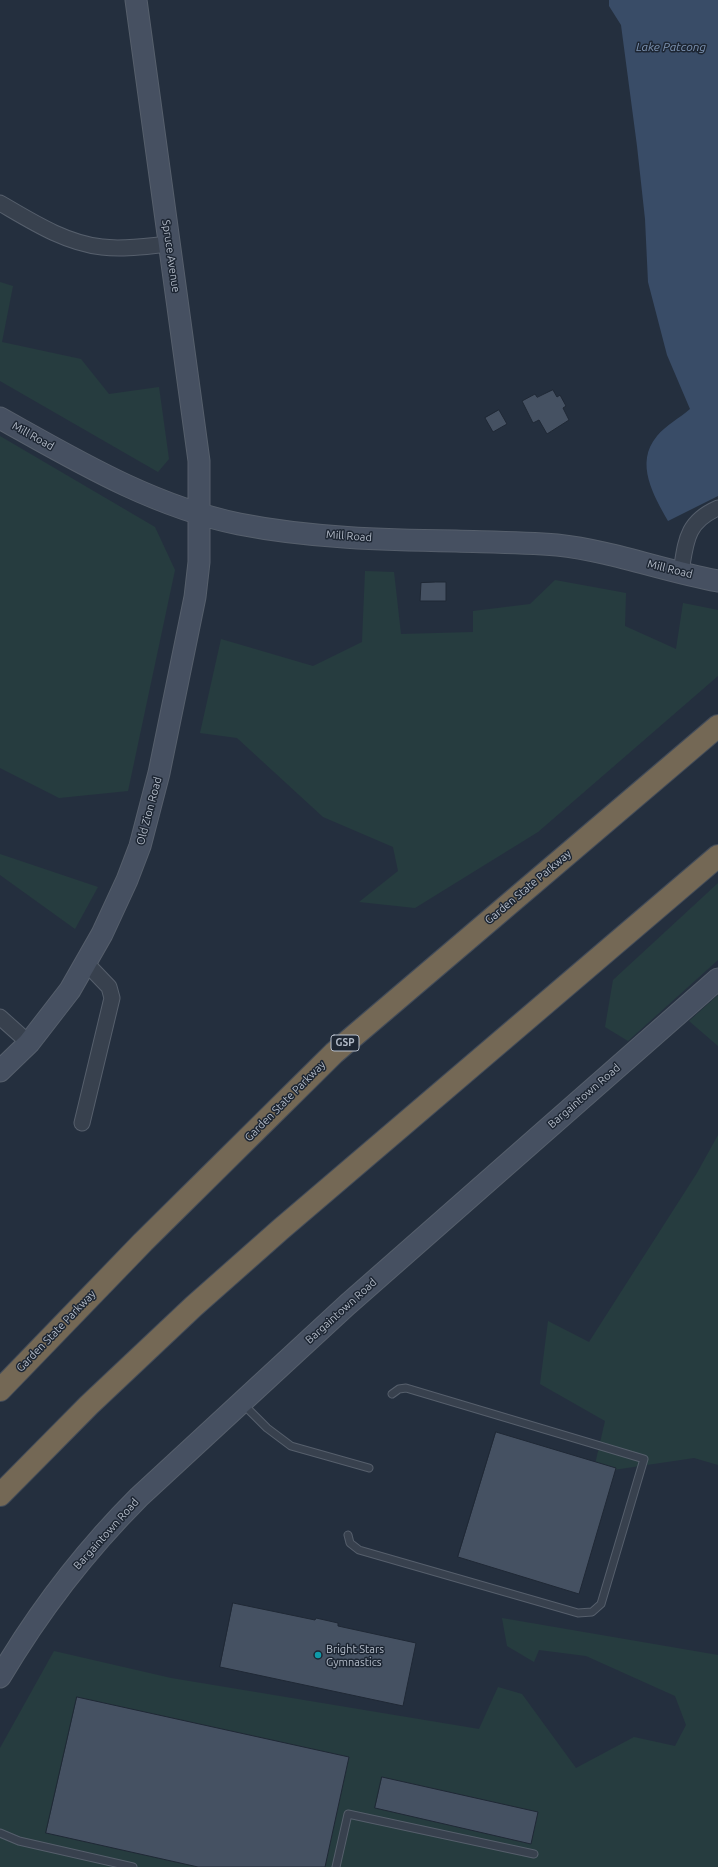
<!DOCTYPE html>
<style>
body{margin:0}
canvas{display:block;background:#242f3e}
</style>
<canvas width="718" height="1867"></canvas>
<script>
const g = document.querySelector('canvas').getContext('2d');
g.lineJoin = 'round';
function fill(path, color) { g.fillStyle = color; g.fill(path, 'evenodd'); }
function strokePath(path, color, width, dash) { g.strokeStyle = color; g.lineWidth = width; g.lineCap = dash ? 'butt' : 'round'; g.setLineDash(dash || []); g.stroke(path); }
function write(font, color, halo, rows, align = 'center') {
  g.font = font + ' Ubuntu,sans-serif'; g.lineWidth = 3; g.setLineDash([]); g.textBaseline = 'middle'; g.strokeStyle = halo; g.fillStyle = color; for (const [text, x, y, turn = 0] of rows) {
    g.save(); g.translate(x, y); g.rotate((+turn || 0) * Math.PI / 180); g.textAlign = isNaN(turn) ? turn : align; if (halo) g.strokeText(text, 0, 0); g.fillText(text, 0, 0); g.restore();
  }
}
fill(new Path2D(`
 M 0,282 L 13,286 L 2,342 L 81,359 L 109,394 L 159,387 L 169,459 L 158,472 L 0,381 Z
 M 0,436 L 155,527 L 175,570 L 128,791 L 59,798 L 0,768 Z
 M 365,571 L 394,572 L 401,634 L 473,632 L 473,611 L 530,604 L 555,580 L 626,593 L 625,626 L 676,649 L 683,603 L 718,610 L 718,676 L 538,832 L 415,908 L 359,902 L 398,871 L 393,847 L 323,817 L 237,738 L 200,733 L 221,639 L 313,666 L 362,642 Z
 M 0,854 L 98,887 L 75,929 L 0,875 Z
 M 718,883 L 718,960 L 628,1041 L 605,1027 L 613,980 Z
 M 718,995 L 718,1046 L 689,1021 Z
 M 718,1135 L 718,1465 L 694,1458 L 593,1473 L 605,1421 L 540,1384 L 548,1321 L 589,1342 L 697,1173 Z
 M 502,1618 L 718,1655 L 718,1867 L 0,1867 L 0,1748 L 54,1651 L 171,1678 L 479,1729 L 498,1687 L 522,1694 L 576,1768 L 634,1737 L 675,1746 L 686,1725 L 675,1696 L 586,1656 L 539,1650 L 534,1662 L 507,1646 Z`), '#263c3f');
fill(new Path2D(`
 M 609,0 L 718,0 L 718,496 L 668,521 C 654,496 634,463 657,436 C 666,425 680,418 690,409 L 667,355 L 648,282 L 645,219 L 637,146 L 621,25 L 609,6 Z`), '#394c67');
const building = new Path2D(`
 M 553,390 L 557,397 L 560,395 L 566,406 L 563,408 L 569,420 L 547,434 L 539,420 L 533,423 L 522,401 L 535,394 L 537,397 Z
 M 499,410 L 507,424 L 493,432 L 485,418 Z
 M 436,582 L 446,582 L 446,601 L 420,601 L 421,583 Z
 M 496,1432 L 616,1468 L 579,1594 L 458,1557 Z
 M 233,1603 L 315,1620 L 316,1618 L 338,1623 L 338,1626 L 416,1643 L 403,1706 L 220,1667 Z
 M 77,1697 L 349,1757 L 325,1867 L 198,1867 L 46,1833 Z
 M 382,1777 L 538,1812 L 531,1844 L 375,1808 Z`);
fill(building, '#455162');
strokePath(building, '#1f2835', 1);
const lane = new Path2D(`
 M 243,1404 L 267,1428 L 291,1446 L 369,1468
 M 348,1535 L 350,1543 L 359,1550 L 578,1613 L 592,1612 L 601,1604 L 644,1459 L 406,1388 L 399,1389 L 392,1394
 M 0,1833 L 19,1841 L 133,1867
 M 336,1867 L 348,1814 L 534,1854`);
const street = new Path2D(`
 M 0,203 C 31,221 65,243 102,247 C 124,250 147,246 169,244
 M 681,572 C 686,541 686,522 718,508
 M 0,1017 L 29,1043
 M 82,1123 L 112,998 L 109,987 L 86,963`);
const secondary = new Path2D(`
 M 0,418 C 77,461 152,506 239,524 C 310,538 384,540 456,541 C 489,542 523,542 557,545 C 612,551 664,571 718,581
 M 0,1071 L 29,1043 L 70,990 L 102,934 L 127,880 L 140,846 L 159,773 L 195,597 L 199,562 L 199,461 L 136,0
 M 0,1677 C 39,1611 85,1551 139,1497 L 347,1305 L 718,979`);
const highway = new Path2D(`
 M 0,1390 L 143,1242 L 334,1053 L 718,726
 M 0,1495 L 89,1405 L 194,1306 L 281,1229 L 718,856`);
strokePath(lane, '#565f6c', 9);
strokePath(street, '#565f6c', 17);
strokePath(secondary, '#565f6c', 23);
strokePath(highway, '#434c59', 24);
strokePath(lane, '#38414e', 7);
strokePath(street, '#38414e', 15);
strokePath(secondary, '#465061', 21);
strokePath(highway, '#746855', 22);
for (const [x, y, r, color] of [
 [318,1655,4,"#0f9aa8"]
]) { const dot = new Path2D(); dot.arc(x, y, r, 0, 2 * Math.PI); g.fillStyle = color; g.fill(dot); strokePath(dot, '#1d2633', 1.5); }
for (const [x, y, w] of [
 [345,1043,28]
]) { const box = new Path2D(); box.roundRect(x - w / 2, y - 8, w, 16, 3); g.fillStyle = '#1d2633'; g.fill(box); strokePath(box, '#b4bcc9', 1); }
write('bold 10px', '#b4bcc9', null, [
 ["GSP",345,1043]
]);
write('11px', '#b4bcc9', '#1d2633', [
 ["Spruce Avenue",171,256,82],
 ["Mill Road",33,436,29],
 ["Mill Road",349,536,4],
 ["Mill Road",670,569,14],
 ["Old Zion Road",149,811,-75],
 ["Garden State Parkway",528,887,-40],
 ["Bargaintown Road",584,1096,-41],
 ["Garden State Parkway",285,1101,-45],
 ["Bargaintown Road",341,1311,-42],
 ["Garden State Parkway",56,1331,-46],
 ["Bargaintown Road",106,1534,-48]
]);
write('11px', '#b4bcc9', '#1d2633', [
 ["Bright Stars",326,1649],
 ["Gymnastics",326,1662]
], 'left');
write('italic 12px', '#7c92b1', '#1d2633', [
 ["Lake Patcong",671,47]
]);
</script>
